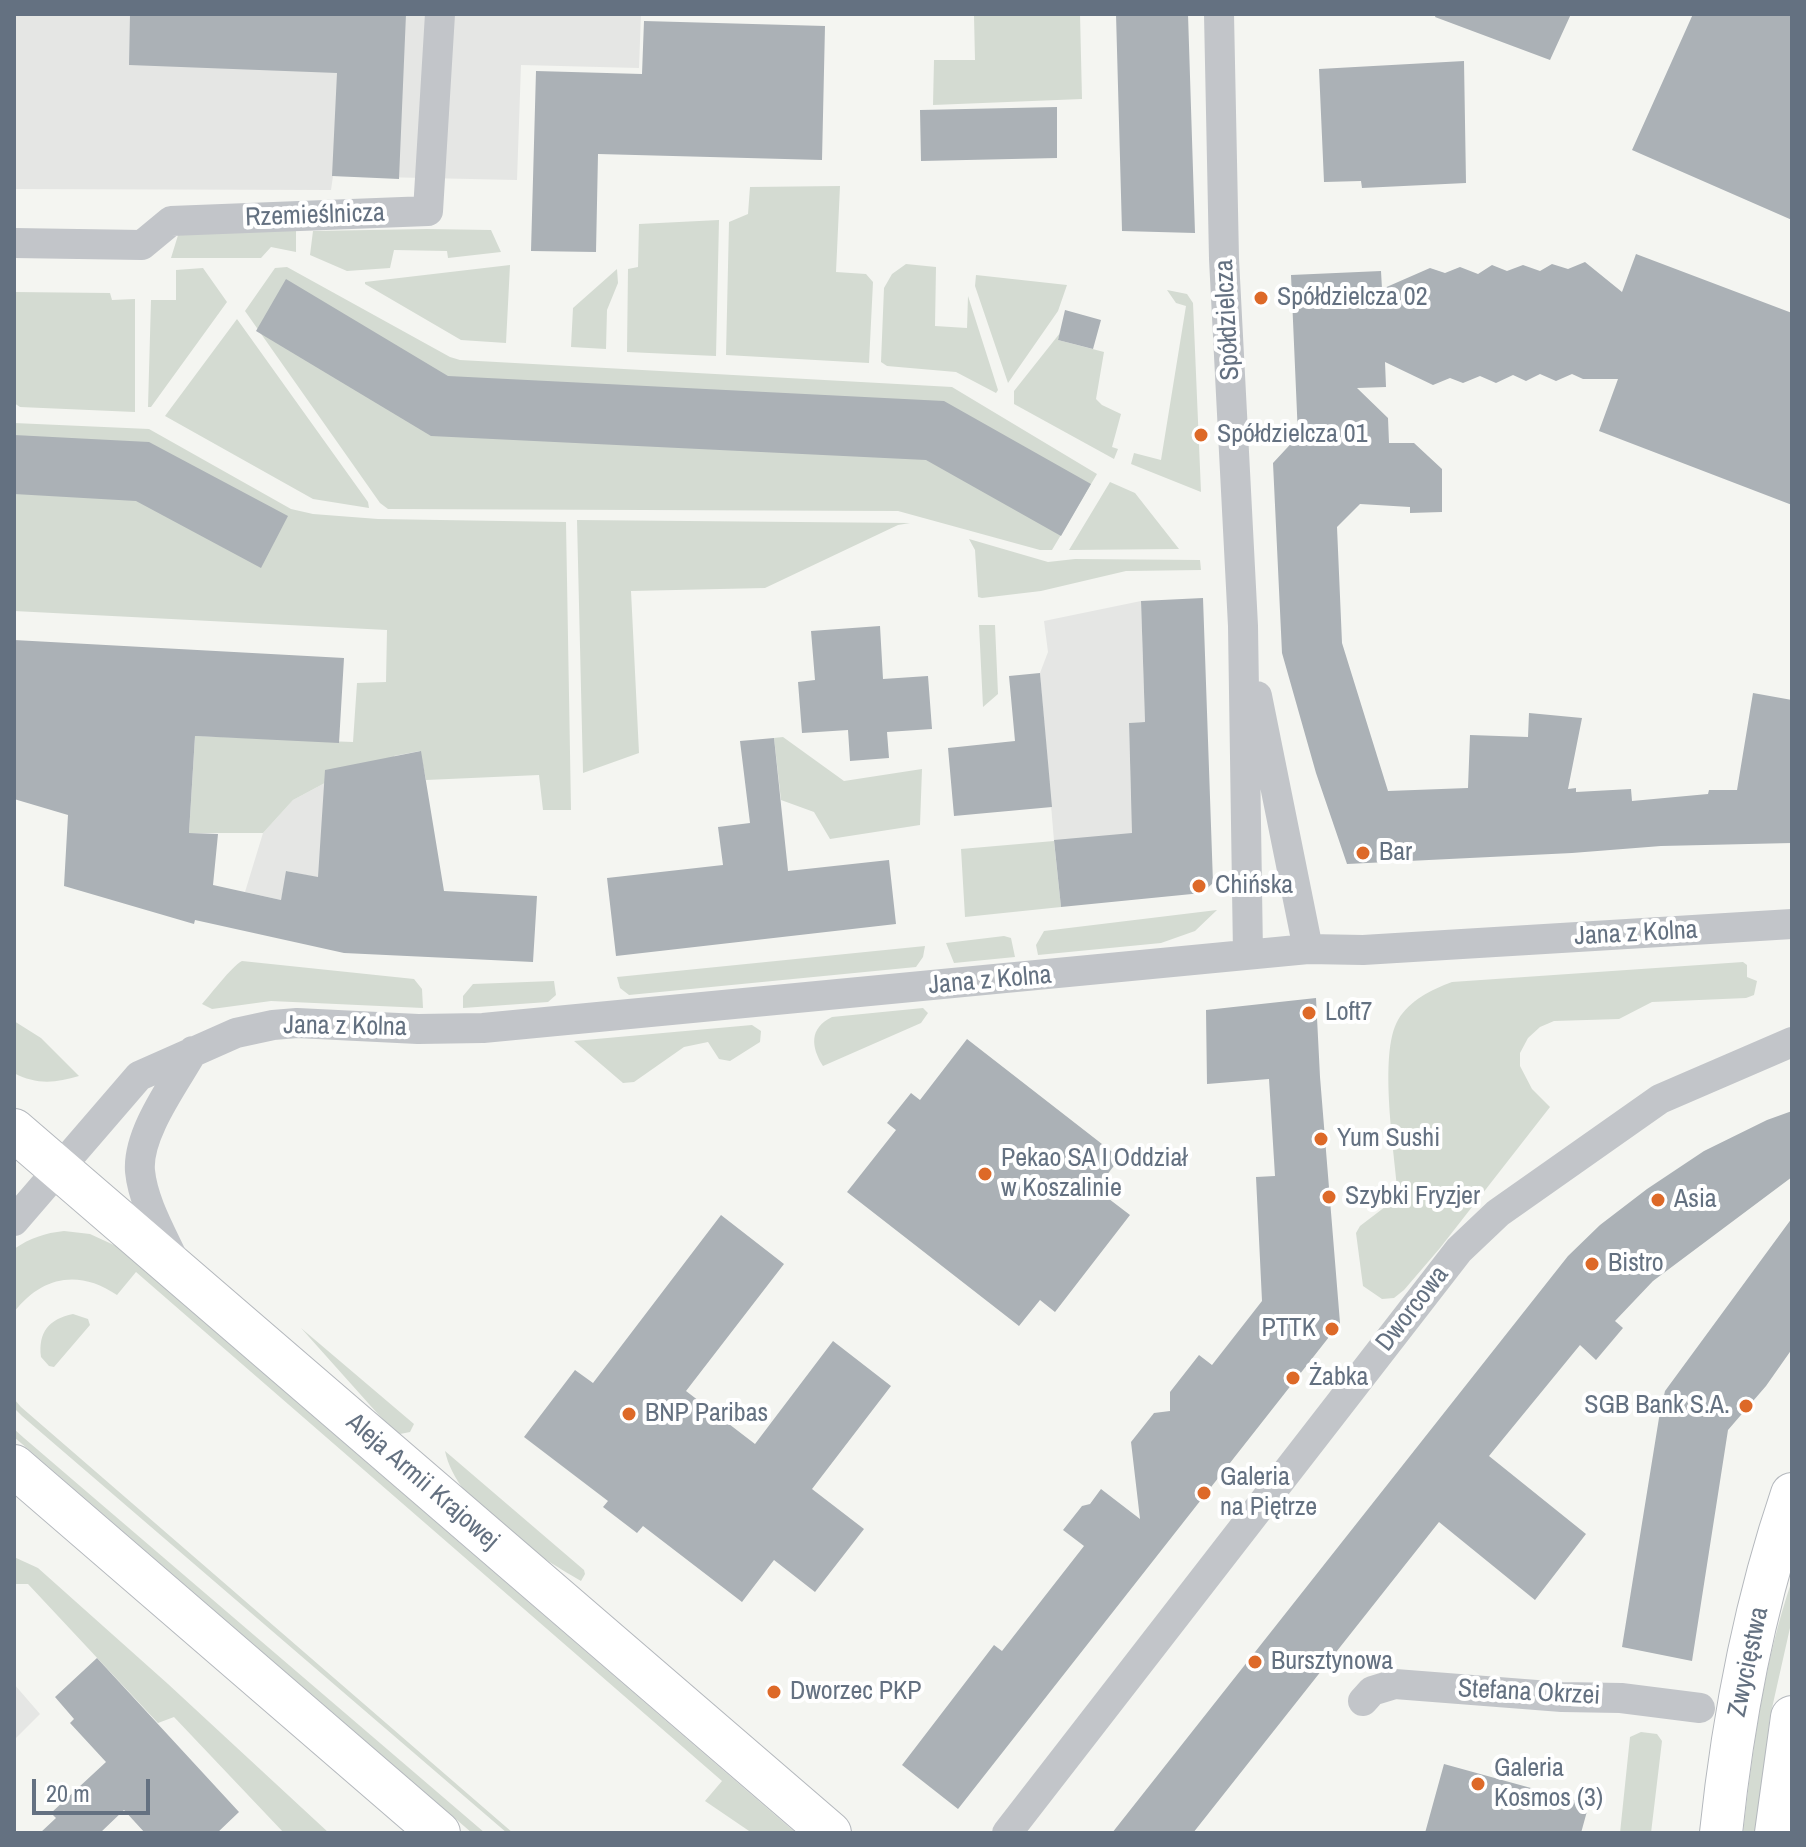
<!DOCTYPE html>
<meta charset="utf-8">
<style>
body{margin:0}
#map{position:relative;width:1806px;height:1847px;overflow:hidden;background:#f4f5f1;font-family:"Archivo Narrow",sans-serif}
canvas{display:block}
.frame{position:absolute;inset:0;border:16px solid #647181;pointer-events:none}
.scale{position:absolute;left:32px;top:1779px;width:118px;height:36px;box-sizing:border-box;border:4px solid #647181;border-top:0;padding-left:10px;font-size:24px;line-height:28px;white-space:nowrap;color:#647181;-webkit-text-stroke:6px #fff;paint-order:stroke}
</style>
<div id="map">
<canvas width="1806" height="1847"></canvas>
<div class="frame"></div>
<div class="scale">20 m</div>
</div>
<script>
const g = document.querySelector('canvas').getContext('2d');
g.lineJoin = 'round';
function fill(path, color) { g.fillStyle = color; g.fill(path, 'evenodd'); }
function strokePath(path, color, width, dash) { g.strokeStyle = color; g.lineWidth = width; g.lineCap = dash ? 'butt' : 'round'; g.setLineDash(dash || []); g.stroke(path); }
function write(font, color, halo, rows, align = 'center') {
  g.font = font + ' "Archivo Narrow",sans-serif'; g.lineWidth = 8; g.setLineDash([]); g.textBaseline = 'middle'; g.strokeStyle = halo; g.fillStyle = color; for (const [text, x, y, turn = 0] of rows) {
    g.save(); g.translate(x, y); g.rotate((+turn || 0) * Math.PI / 180); g.textAlign = isNaN(turn) ? turn : align; if (halo) g.strokeText(text, 0, 0); g.fillText(text, 0, 0); g.restore();
  }
}
fill(new Path2D(`
 M 14,14 L 641,14 L 639,68 L 521,65 L 517,180 L 333,176 L 331,190 L 14,189 Z
 M 1141,601 L 1145,722 L 1129,723 L 1131,798 L 1175,830 L 1054,841 L 1040,673 L 1048,652 L 1044,621 Z
 M 336,777 L 324,879 L 287,871 L 281,900 L 245,892 L 263,833 L 293,800 Z
 M 14,1684 L 40,1714 L 14,1740 Z`), '#e5e6e4');
fill(new Path2D(`
 M 951,14 L 1080,14 L 1082,99 L 933,105 L 934,60 L 975,60 L 974,16 Z
 M 840,186 L 836,272 L 866,274 L 873,282 L 869,363 L 726,355 L 729,222 L 748,214 L 750,187 Z
 M 719,220 L 716,356 L 627,352 L 628,269 L 638,267 L 639,224 Z
 M 296,229 L 296,252 L 271,247 L 261,258 L 171,258 L 179,232 Z
 M 427,229 L 491,230 L 501,252 L 448,258 L 447,251 L 394,250 L 390,268 L 347,271 L 310,255 L 313,231 Z
 M 906,264 L 936,267 L 935,326 L 967,328 L 968,296 L 998,390 L 996,393 L 956,372 L 887,366 L 881,362 L 884,288 L 892,274 Z
 M 510,265 L 506,343 L 461,340 L 365,284 L 365,282 Z
 M 287,267 L 450,357 L 460,360 L 952,387 L 1097,474 L 1052,550 L 1040,550 L 898,511 L 388,509 L 380,503 L 245,311 L 275,268 Z
 M 203,268 L 227,302 L 151,407 L 148,407 L 151,300 L 176,300 L 176,270 Z
 M 617,269 L 618,283 L 607,310 L 606,349 L 571,347 L 573,308 Z
 M 976,275 L 1067,285 L 1058,311 L 1008,383 L 975,286 Z
 M 1167,290 L 1187,294 L 1193,303 L 1201,492 L 1131,464 L 1134,453 L 1161,460 L 1186,306 L 1176,303 Z
 M 14,292 L 110,293 L 112,300 L 135,299 L 135,412 L 20,407 L 14,403 Z
 M 237,319 L 368,502 L 369,508 L 313,499 L 165,416 Z
 M 1060,333 L 1058,340 L 1104,352 L 1096,399 L 1102,405 L 1121,414 L 1112,447 L 1118,449 L 1114,459 L 1014,404 L 1014,391 Z
 M 14,423 L 149,429 L 291,509 L 313,514 L 378,519 L 566,522 L 571,810 L 543,810 L 539,775 L 426,780 L 420,751 L 394,756 L 398,776 L 336,777 L 293,800 L 263,833 L 189,833 L 195,736 L 353,742 L 357,683 L 386,682 L 387,630 L 14,611 Z
 M 1110,482 L 1135,493 L 1179,549 L 1069,550 Z
 M 577,520 L 910,523 L 898,525 L 765,588 L 631,591 L 639,753 L 583,773 Z
 M 969,539 L 1048,562 L 1075,559 L 1200,560 L 1201,570 L 1126,571 L 1041,591 L 982,598 L 978,597 L 975,550 Z
 M 979,625 L 995,625 L 998,694 L 983,707 Z
 M 783,737 L 844,781 L 922,769 L 920,825 L 830,839 L 814,812 L 781,800 L 774,738 Z
 M 1054,841 L 1061,907 L 965,917 L 961,849 Z
 M 1217,910 L 1195,931 L 1161,943 L 1038,955 L 1036,945 L 1044,931 Z
 M 1004,936 L 1011,938 L 1015,957 L 954,963 L 946,943 Z
 M 925,946 L 923,957 L 916,967 L 629,995 L 620,988 L 617,977 Z
 M 242,961 L 414,979 L 422,989 L 423,1008 L 271,1001 L 212,1009 L 202,1004 C 212,993 231,967 242,961 Z
 M 1743,962 L 1747,965 L 1747,977 L 1757,981 L 1754,995 L 1746,998 L 1652,1002 L 1619,1019 L 1554,1021 L 1540,1027 L 1528,1038 L 1520,1053 L 1520,1066 L 1532,1089 L 1550,1107 L 1440,1248 L 1404,1290 L 1394,1298 L 1382,1299 L 1363,1286 L 1356,1233 L 1360,1226 L 1398,1197 C 1395,1156 1378,1054 1398,1020 C 1410,1000 1431,990 1452,982 Z
 M 554,981 L 556,995 L 548,1002 L 463,1008 L 463,996 L 473,984 Z
 M 923,1008 L 928,1013 L 921,1023 L 823,1066 C 811,1047 809,1028 832,1017 Z
 M 14,1021 L 41,1038 L 79,1076 C 56,1083 36,1085 14,1073 Z
 M 752,1025 L 761,1031 L 760,1042 L 730,1061 L 719,1059 L 708,1042 L 684,1047 L 634,1082 L 623,1083 L 574,1041 Z
 M 64,1231 L 90,1234 L 116,1246 L 796,1833 L 752,1833 L 705,1801 L 722,1781 L 136,1272 L 117,1295 C 79,1269 42,1276 14,1312 L 14,1249 C 30,1238 45,1233 64,1231 Z
 M 73,1314 L 88,1319 L 90,1325 L 54,1367 L 49,1366 L 41,1357 C 38,1332 49,1319 73,1314 Z
 M 301,1328 L 414,1424 L 410,1432 L 400,1434 L 394,1432 Z
 M 14,1399 L 21,1407 L 513,1833 L 507,1833 L 22,1416 L 14,1408 Z
 M 14,1429 L 24,1438 L 485,1833 L 472,1833 L 14,1437 Z
 M 445,1451 L 584,1570 L 585,1574 L 581,1581 C 534,1553 457,1507 445,1451 Z
 M 14,1557 L 38,1568 L 168,1684 L 329,1833 L 284,1833 L 174,1717 L 158,1723 L 28,1584 L 14,1584 Z
 M 1792,1580 L 1792,1619 L 1770,1717 L 1756,1833 L 1743,1833 C 1753,1747 1764,1662 1792,1580 Z
 M 1641,1732 L 1657,1734 L 1662,1741 L 1651,1833 L 1620,1833 L 1630,1737 Z`), '#d4dbd2');
fill(new Path2D(`
 M 130,14 L 337,16 L 337,14 L 406,14 L 399,179 L 332,176 L 337,73 L 129,65 Z
 M 1116,14 L 1188,14 L 1195,233 L 1122,231 Z
 M 1436,14 L 1571,14 L 1550,60 L 1435,17 Z
 M 1693,14 L 1792,14 L 1792,220 L 1632,150 Z
 M 644,21 L 825,26 L 822,160 L 598,154 L 596,252 L 531,251 L 536,71 L 642,74 Z
 M 1464,61 L 1466,183 L 1362,188 L 1361,181 L 1324,182 L 1319,69 Z
 M 1057,107 L 1057,158 L 921,161 L 920,110 Z
 M 1636,254 L 1792,313 L 1792,505 L 1599,431 L 1618,379 L 1583,379 L 1572,374 L 1556,381 L 1540,374 L 1526,381 L 1513,375 L 1496,383 L 1480,376 L 1463,383 L 1450,378 L 1433,385 L 1385,362 L 1386,387 L 1357,388 L 1388,418 L 1389,443 L 1414,443 L 1442,469 L 1442,512 L 1410,513 L 1410,507 L 1360,504 L 1337,527 L 1342,643 L 1388,791 L 1468,788 L 1470,735 L 1528,737 L 1529,713 L 1582,718 L 1568,789 L 1576,788 L 1576,792 L 1631,789 L 1632,801 L 1708,794 L 1709,790 L 1737,790 L 1753,693 L 1792,700 L 1792,843 L 1661,846 L 1572,853 L 1347,864 L 1316,773 L 1282,653 L 1273,463 L 1298,436 L 1291,275 L 1381,271 L 1382,289 L 1430,268 L 1445,273 L 1460,267 L 1478,274 L 1492,265 L 1507,271 L 1523,265 L 1540,271 L 1552,264 L 1568,269 L 1585,262 L 1622,292 Z
 M 286,279 L 448,376 L 944,401 L 1091,484 L 1061,536 L 926,460 L 431,436 L 256,331 Z
 M 1065,310 L 1101,320 L 1093,349 L 1058,340 Z
 M 14,435 L 149,442 L 288,516 L 261,568 L 136,501 L 14,494 Z
 M 1203,598 L 1213,883 L 1202,893 L 1061,907 L 1054,840 L 1132,833 L 1129,723 L 1145,722 L 1141,601 Z
 M 880,626 L 883,679 L 928,676 L 932,729 L 887,732 L 889,758 L 850,761 L 848,730 L 802,733 L 798,682 L 815,680 L 811,631 Z
 M 14,640 L 344,658 L 339,743 L 195,736 L 189,833 L 218,834 L 213,885 L 281,900 L 286,871 L 318,877 L 325,770 L 421,751 L 444,891 L 537,896 L 533,962 L 344,953 L 195,920 L 194,924 L 64,886 L 68,815 L 14,799 Z
 M 1040,673 L 1052,807 L 954,816 L 948,748 L 1015,741 L 1009,676 Z
 M 774,738 L 788,871 L 889,860 L 896,924 L 616,956 L 607,878 L 723,865 L 718,827 L 750,823 L 740,741 Z
 M 1316,998 L 1320,1077 L 1340,1323 L 958,1809 L 902,1765 L 994,1645 L 1002,1651 L 1084,1546 L 1063,1530 L 1082,1506 L 1090,1504 L 1101,1489 L 1140,1519 L 1131,1442 L 1154,1413 L 1170,1411 L 1170,1392 L 1199,1355 L 1212,1365 L 1262,1301 L 1256,1177 L 1275,1176 L 1269,1079 L 1207,1084 L 1206,1010 Z
 M 967,1039 L 1120,1158 L 1096,1189 L 1130,1215 L 1055,1312 L 1040,1300 L 1019,1326 L 847,1192 L 896,1130 L 887,1123 L 911,1093 L 920,1100 Z
 M 1792,1111 L 1792,1177 L 1653,1281 L 1615,1321 L 1623,1328 L 1596,1360 L 1580,1345 L 1489,1456 L 1586,1534 L 1535,1600 L 1439,1522 L 1193,1833 L 1112,1833 L 1568,1256 L 1600,1225 L 1647,1189 L 1704,1151 L 1767,1120 Z
 M 721,1215 L 784,1264 L 686,1391 L 755,1444 L 833,1341 L 891,1386 L 812,1489 L 864,1529 L 815,1592 L 774,1560 L 742,1602 L 643,1526 L 637,1533 L 603,1507 L 608,1501 L 524,1437 L 575,1370 L 593,1383 Z
 M 1792,1218 L 1792,1349 L 1766,1386 L 1728,1430 L 1692,1661 L 1622,1647 L 1659,1418 L 1665,1391 Z
 M 97,1658 L 239,1812 L 217,1833 L 145,1833 L 124,1810 L 100,1833 L 40,1833 L 56,1818 L 51,1813 L 106,1762 L 70,1723 L 74,1719 L 55,1697 Z
 M 1444,1764 L 1589,1804 L 1581,1833 L 1425,1833 Z`), '#abb1b6');
const secondary = new Path2D(`
 M 14,1130 L 830,1833
 M 14,1466 L 439,1833
 M 1721,1833 C 1733,1718 1755,1603 1792,1494
 M 1776,1833 L 1792,1717`);
strokePath(secondary, '#b4b8bd', 44);
strokePath(new Path2D(`
 M 1219,14 L 1224,259 L 1243,626 L 1248,954
 M 14,243 L 142,245 L 171,221 L 428,211 L 440,14
 M 1257,696 L 1308,949
 M 14,1221 L 139,1076 L 236,1033 L 273,1025 L 297,1023 L 418,1029 L 483,1028 L 1308,949 L 1363,950 L 1792,924
 M 176,1265 C 163,1236 143,1203 140,1171 C 137,1133 175,1083 193,1051
 M 1363,1701 L 1372,1691 L 1395,1684 L 1562,1697 L 1621,1698 L 1700,1708
 M 1007,1833 L 1459,1250 L 1498,1213 L 1660,1099 L 1792,1042`), '#c2c5c9', 30);
strokePath(secondary, '#fff', 42);
for (const [x, y, r, color] of [
 [1261,298,8,"#dd6928"],
 [1201,435,8,"#dd6928"],
 [1363,853,8,"#dd6928"],
 [1199,886,8,"#dd6928"],
 [1309,1013,8,"#dd6928"],
 [1321,1139,8,"#dd6928"],
 [985,1174,8,"#dd6928"],
 [1329,1197,8,"#dd6928"],
 [1658,1200,8,"#dd6928"],
 [1592,1264,8,"#dd6928"],
 [1332,1329,8,"#dd6928"],
 [1293,1378,8,"#dd6928"],
 [1746,1406,8,"#dd6928"],
 [629,1414,8,"#dd6928"],
 [1204,1493,8,"#dd6928"],
 [1255,1662,8,"#dd6928"],
 [774,1692,8,"#dd6928"],
 [1478,1784,8,"#dd6928"]
]) { const dot = new Path2D(); dot.arc(x, y, r, 0, 2 * Math.PI); g.fillStyle = color; g.fill(dot); strokePath(dot, '#fff', 3); }
write('26px', '#647181', '#fff', [
 ["Rzemieślnicza",315,216,-2],
 ["Spółdzielcza",1228,320,-93],
 ["Jana z Kolna",1636,934,-3],
 ["Jana z Kolna",990,981,-5],
 ["Jana z Kolna",345,1027,1],
 ["Dworcowa",1413,1309,-52],
 ["Aleja Armii Krajowej",422,1482,41],
 ["Zwycięstwa",1749,1662,-78],
 ["Stefana Okrzei",1529,1693,3]
]);
write('26px', '#647181', '#fff', [
 ["Spółdzielcza 02",1277,298],
 ["Spółdzielcza 01",1217,435],
 ["Bar",1379,853],
 ["Chińska",1215,886],
 ["Loft7",1325,1013],
 ["Yum Sushi",1337,1139],
 ["Pekao SA I Oddział",1001,1159],
 ["w Koszalinie",1001,1189],
 ["Szybki Fryzjer",1345,1197],
 ["Asia",1674,1200],
 ["Bistro",1608,1264],
 ["PTTK",1316,1329,"right"],
 ["Żabka",1309,1378],
 ["SGB Bank S.A.",1730,1406,"right"],
 ["BNP Paribas",645,1414],
 ["Galeria",1220,1478],
 ["na Piętrze",1220,1508],
 ["Bursztynowa",1271,1662],
 ["Dworzec PKP",790,1692],
 ["Galeria",1494,1769],
 ["Kosmos (3)",1494,1799]
], 'left');
</script>
